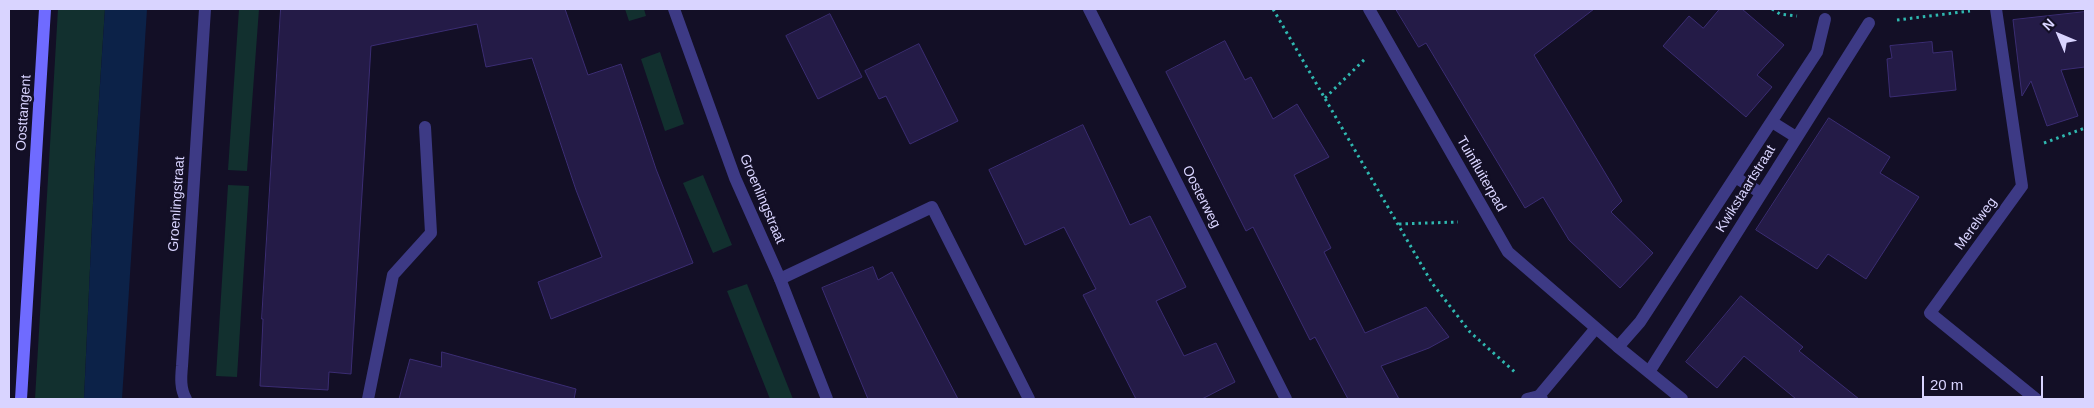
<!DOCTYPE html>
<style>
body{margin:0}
#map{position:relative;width:2094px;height:408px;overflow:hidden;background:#130f26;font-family:Arial,sans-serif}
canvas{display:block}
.frame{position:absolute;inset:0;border:10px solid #d9d4ff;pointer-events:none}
.north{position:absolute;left:2034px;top:10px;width:50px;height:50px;-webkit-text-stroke:4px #130f26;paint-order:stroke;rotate:315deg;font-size:14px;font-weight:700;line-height:20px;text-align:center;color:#d9d4ff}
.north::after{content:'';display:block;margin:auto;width:18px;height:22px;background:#d9d4ff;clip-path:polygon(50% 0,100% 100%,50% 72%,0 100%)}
.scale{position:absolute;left:1922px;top:376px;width:121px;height:22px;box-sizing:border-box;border:2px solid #d9d4ff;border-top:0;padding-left:6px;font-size:15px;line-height:18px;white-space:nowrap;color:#d9d4ff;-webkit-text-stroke:4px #130f26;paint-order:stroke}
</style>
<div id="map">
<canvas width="2094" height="408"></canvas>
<div class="frame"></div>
<div class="north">N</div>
<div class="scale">20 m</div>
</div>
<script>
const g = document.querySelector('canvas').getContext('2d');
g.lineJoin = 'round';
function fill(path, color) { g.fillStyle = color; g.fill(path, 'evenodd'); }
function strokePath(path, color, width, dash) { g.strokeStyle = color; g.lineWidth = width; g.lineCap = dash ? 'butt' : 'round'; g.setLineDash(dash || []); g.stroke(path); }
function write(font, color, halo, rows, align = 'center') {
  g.font = font + ' Arial,sans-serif'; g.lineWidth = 5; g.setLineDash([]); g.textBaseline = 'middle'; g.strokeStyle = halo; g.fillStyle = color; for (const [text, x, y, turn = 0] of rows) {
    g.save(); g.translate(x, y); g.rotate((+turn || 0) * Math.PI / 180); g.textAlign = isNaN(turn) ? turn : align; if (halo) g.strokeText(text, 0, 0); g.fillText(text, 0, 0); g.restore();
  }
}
fill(new Path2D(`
 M 58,9 L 105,9 L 95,160 L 84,399 L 35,399 Z
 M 239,9 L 259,9 L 247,171 L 228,170 Z
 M 625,9 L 644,9 L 646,16 L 629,21 Z
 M 660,52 L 684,124 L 665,131 L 641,59 Z
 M 703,175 L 732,245 L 713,253 L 683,183 Z
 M 228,185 L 249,186 L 237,377 L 216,376 Z
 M 747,284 L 793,399 L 770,399 L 727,291 Z`), '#12302f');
fill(new Path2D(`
 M 105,9 L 147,9 L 122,399 L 84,399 L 95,160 Z`), '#0c2248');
const building = new Path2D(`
 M 281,9 L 565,9 L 588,75 L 621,64 L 656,169 L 693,263 L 551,319 L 538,282 L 602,257 L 576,190 L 532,58 L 486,67 L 477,24 L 371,46 L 351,374 L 329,372 L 328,390 L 260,386 L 263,319 L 262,319 Z
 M 1396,9 L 1594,9 L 1534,55 L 1622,201 L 1611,212 L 1653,253 L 1620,288 L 1569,240 L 1543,197 L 1525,208 L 1426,43 L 1419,47 Z
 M 1720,9 L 1742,9 L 1784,45 L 1757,75 L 1772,87 L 1746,117 L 1663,46 L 1689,16 L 1703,28 Z
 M 2085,12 L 2085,67 L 2061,70 L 2078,116 L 2047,126 L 2031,81 L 2022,96 L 2013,20 Z
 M 830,14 L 862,77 L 818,99 L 786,36 Z
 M 1225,41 L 1245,80 L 1251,77 L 1273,119 L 1297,104 L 1329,157 L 1294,175 L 1331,248 L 1324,252 L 1365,333 L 1426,307 L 1449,337 L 1429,348 L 1381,366 L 1399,399 L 1348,399 L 1315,337 L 1310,340 L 1253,227 L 1246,231 L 1166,72 Z
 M 1932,42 L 1933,53 L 1952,51 L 1956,90 L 1890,97 L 1887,59 L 1892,58 L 1890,46 Z
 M 919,44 L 958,121 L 910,144 L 886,96 L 879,99 L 865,71 Z
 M 1829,118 L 1890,157 L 1880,173 L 1919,197 L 1866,279 L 1828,254 L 1817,269 L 1756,230 Z
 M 1083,125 L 1130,225 L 1150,216 L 1186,287 L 1156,301 L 1184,356 L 1216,343 L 1235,382 L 1202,399 L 1136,399 L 1083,295 L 1096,289 L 1064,227 L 1025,245 L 989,170 Z
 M 873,267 L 878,280 L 892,272 L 958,399 L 868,399 L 822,288 Z
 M 1741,296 L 1803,347 L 1799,351 L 1859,399 L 1796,399 L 1744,356 L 1717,388 L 1686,362 Z
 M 442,352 L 576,389 L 574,399 L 399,399 L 410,359 L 441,367 Z`);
fill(building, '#241b47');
strokePath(building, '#3b2d73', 1);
strokePath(new Path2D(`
 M 1273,9 L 1432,283 L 1470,332 L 1517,374
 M 1772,9 L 1780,14 L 1797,16
 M 1897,20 L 1970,11
 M 1325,98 L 1366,58
 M 2044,143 L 2085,128
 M 1399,224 L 1458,222`), '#2fb8b0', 3, [2.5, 4]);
strokePath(new Path2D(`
 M 1996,9 L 2022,186 L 1930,313 L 2036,399
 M 780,279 L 932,207 L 1029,399
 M 368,399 L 393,275 L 431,233 L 425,127`), '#3d3a85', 12);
strokePath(new Path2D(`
 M 1772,122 L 1796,137
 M 1735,177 L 1761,193
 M 1618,347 L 1640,322 L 1817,52 L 1825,19
 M 1649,372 L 1869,23
 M 1527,399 L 1539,396`), '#3d3a85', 12);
strokePath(new Path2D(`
 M 674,9 L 735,178 L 780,279 L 827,399
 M 1089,9 L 1286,399
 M 1369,9 L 1508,252 L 1618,347 L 1682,399
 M 186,399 C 180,389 181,377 182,366 L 205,9
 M 1542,399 L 1539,396 L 1596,328`), '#3d3a85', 12);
strokePath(new Path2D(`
 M 21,399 L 45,9`), '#6f6bff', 12);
write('14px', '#d9d4ff', '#130f26', [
 ["Oosttangent",24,113,-86],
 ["Tuinfluiterpad",1481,174,60],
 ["Kwikstaartstraat",1746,189,-58],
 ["Oosterweg",1201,197,63],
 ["Groenlingstraat",762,199,67],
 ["Groenlingstraat",177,204,-86],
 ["Merelweg",1976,224,-54]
]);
</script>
